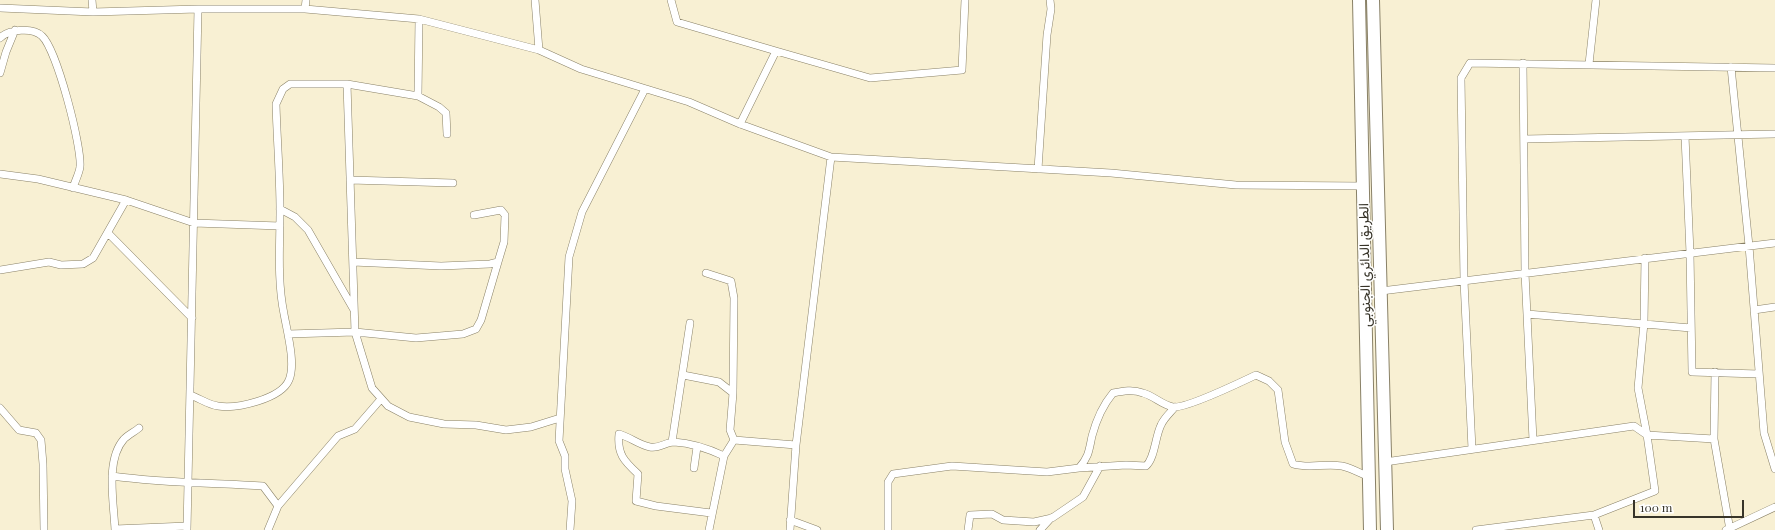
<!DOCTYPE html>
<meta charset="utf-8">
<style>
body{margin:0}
#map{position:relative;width:1775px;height:530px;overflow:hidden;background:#f8f0d3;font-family:"Playfair Display",serif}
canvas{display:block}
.scale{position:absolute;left:1633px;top:500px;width:111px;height:18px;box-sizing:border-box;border:2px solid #373429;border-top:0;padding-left:5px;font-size:12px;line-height:14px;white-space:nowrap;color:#373429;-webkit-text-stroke:3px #fff;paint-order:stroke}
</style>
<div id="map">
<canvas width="1775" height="530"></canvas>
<div class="scale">100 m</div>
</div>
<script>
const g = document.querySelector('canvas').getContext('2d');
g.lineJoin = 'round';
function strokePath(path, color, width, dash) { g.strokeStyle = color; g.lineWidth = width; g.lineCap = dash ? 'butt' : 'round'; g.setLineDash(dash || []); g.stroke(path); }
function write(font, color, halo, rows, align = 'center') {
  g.font = font + ' "Playfair Display",Vazirmatn,serif'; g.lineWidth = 3; g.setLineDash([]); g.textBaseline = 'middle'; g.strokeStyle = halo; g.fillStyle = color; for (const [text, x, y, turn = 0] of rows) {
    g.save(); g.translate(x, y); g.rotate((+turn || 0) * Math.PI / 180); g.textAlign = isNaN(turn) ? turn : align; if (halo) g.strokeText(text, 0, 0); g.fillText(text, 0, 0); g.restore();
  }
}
const minor = new Path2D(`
 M 92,0 L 93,12
 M 535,0 L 539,50
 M 671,0 L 677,22 L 776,51 L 740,124
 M 0,8 L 93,12 L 198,9 L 305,9 L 419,19 L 539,50 L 581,69 L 689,102 L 740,124 L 831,157 L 1111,173 L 1236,185 L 1363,186
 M 305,9 L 306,0
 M 419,19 L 418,96 L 439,107 L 446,113 L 447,134
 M 0,38 C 9,29 33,27 42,36 C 57,50 82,147 80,167 C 79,174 75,181 73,188
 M 776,51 L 870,78 L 962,70 L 965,0
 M 1523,63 L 1525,273 L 1533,440
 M 1589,64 L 1596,0
 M 1731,67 L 1749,246 L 1764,433 L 1775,469
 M 0,73 L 6,52 L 15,30
 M 347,84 L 355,332 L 372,388 L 388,406 L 409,417 L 444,424 L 476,425 L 506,430 L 531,427 L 560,418
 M 1685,136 L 1690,253 L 1692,372 L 1759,374
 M 1524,139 L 1775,134
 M 1038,169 L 1047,35 L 1051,9 L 1050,0
 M 0,174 L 38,179 L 126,200 L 93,258 L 83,264 L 61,265 L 49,262 L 0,270
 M 350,180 L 453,183
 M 126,200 L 194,223 L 280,226
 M 280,209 L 295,217 L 308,230 L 354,310
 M 108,233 L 192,318
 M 353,262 L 441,266 L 490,264 L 498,262 L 504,242 L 505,215 L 501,210 L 474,215
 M 706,273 L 731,281 L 734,298 L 733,393
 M 1381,291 L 1775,243
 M 1754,310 L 1775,307
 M 1527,314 L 1691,328
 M 288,334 L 355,332 L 416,338 L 463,334 L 476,329 L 481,320 L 498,262
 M 683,375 L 719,382 L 733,393 L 730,430 L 734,440
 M 190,395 C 199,398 209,405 218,406 C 237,409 281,399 289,380 C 296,364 287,331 284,314 C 277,280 280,245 280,211 C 280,175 277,140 276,104 L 283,89 L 290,84 L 347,84 L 418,96
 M 0,408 L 19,430 L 36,433 L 41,440 L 43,464 L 44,530
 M 1714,439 L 1730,530
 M 672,442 L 690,323
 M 1472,449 L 1464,281 L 1461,78 L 1470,63 L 1775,68
 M 1385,462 L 1634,426 L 1647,435 L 1714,439 L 1715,372
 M 694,468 L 697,447
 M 1079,468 L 1126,465 L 1146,466 C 1155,458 1155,437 1161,425 C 1164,418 1170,413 1175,407
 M 112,476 C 162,483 212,483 263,486 L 278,506
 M 711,513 L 656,506 L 636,501 L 638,474 C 624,461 617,454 619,434 C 630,437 639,445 650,447 C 659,449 666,442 674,442 C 691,443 709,449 724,456
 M 1594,515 L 1599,530
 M 790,520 L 817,530
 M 115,529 L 187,526
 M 115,530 C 114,504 105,460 124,439 C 128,435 134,432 139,428
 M 187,530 L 198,9
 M 268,530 L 278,506 L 338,436 L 355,429 L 381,399
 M 570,530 L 572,501 L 565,469 L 565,456 L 559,441 L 569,257 L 582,212 L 645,89
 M 709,530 L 724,456 L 734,440 L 796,445
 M 790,530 L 796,445 L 831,157
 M 888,530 L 888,482 L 893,474 L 952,466 L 1047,472 L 1079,468 C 1089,457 1089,450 1092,436 C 1096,421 1103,405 1113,393 C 1123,391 1133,389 1143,393 C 1154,396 1162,405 1173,407 C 1186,409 1241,382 1256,375 L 1269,381 L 1278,390 L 1285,442 L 1293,464 C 1309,469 1325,463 1342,466 C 1351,468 1360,473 1369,477
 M 968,530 L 970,515 L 992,514 L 1003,520 L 1034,522 L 1052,518 L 1083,497 L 1100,466
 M 1040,530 L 1051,518
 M 1476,530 L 1594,515 L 1655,491 L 1647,435 L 1638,388 L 1644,323 L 1645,258
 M 1726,530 L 1775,507`);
const primary = new Path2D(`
 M 1359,0 L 1370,530
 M 1373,0 L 1387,530`);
strokePath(minor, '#898167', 8);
strokePath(primary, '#898167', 14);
strokePath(minor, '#fff', 7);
strokePath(primary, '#fff', 12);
write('14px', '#373429', '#fff', [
 ["الطريق الدائري الجنوبي",1365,265,-91]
]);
</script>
